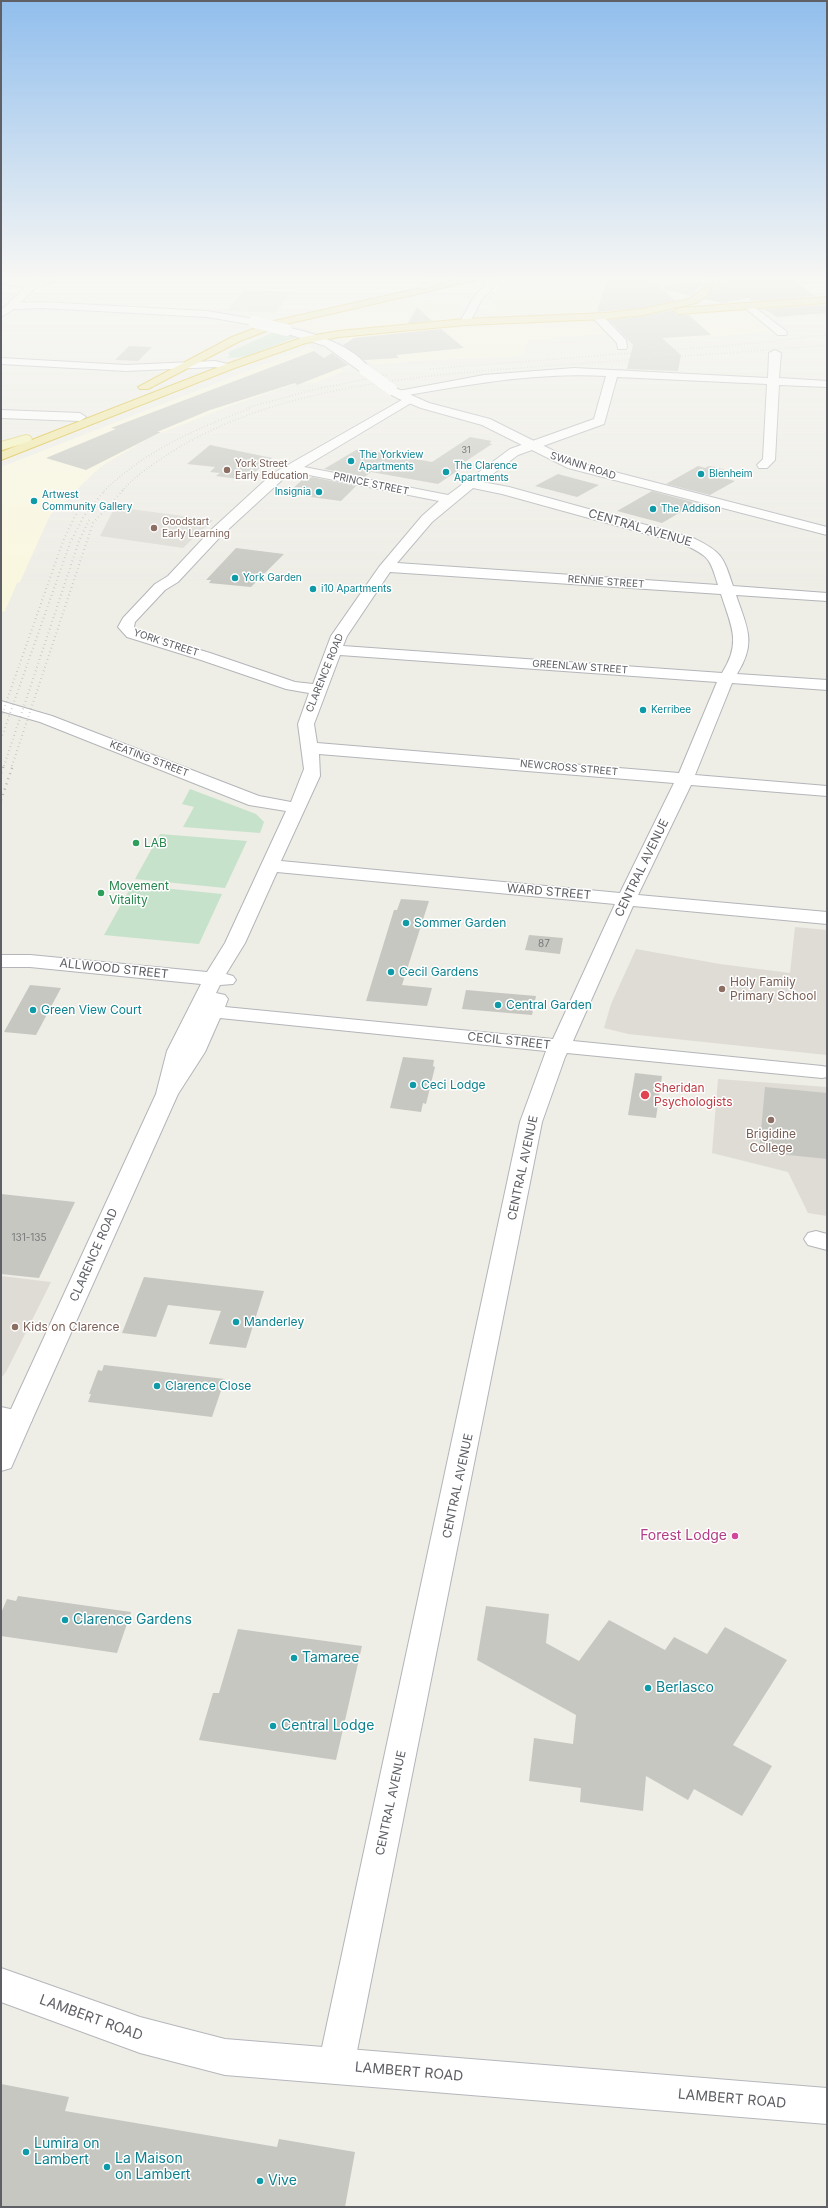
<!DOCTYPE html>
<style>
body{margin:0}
#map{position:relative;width:828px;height:2208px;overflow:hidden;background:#eeede6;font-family:Inter,sans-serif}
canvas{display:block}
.frame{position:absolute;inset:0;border:2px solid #5e6065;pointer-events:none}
</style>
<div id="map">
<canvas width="828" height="2208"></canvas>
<div class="frame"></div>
</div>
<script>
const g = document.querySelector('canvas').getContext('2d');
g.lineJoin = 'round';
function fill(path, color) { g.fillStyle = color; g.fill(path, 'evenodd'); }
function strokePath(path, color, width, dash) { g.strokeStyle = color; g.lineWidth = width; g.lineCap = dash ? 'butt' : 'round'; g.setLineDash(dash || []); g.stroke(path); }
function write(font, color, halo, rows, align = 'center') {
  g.font = font + ' Inter,sans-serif'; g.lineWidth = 3; g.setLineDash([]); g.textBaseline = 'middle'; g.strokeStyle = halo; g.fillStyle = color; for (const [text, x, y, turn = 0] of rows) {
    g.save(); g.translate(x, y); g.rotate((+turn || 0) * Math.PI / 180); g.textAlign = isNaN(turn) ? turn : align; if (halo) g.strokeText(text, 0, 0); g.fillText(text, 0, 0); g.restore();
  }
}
fill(new Path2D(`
 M 558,280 L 698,280 L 691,293 L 685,297 L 625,311 L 501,315 L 489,314 L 487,311 L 498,288 L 501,285 Z
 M 403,298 L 464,301 L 458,311 L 459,317 L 454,319 L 319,332 L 293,326 L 324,314 Z
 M 743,311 L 748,312 L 771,332 L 671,340 L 648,317 Z
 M 521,321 L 594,321 L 609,334 L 553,337 L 554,340 L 529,340 L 522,356 L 415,361 L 372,365 L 341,338 L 350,335 L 511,324 Z
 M 309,347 L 344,371 L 314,383 L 300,382 L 227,407 L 151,437 L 103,465 L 94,473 L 50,515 L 20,582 L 17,583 L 5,611 L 1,612 L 1,467 Z`), '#faf7df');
fill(new Path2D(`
 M 243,290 L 290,292 L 276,313 L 227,311 Z
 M 115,507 L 213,520 L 183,548 L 100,536 Z
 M 795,927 L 827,930 L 827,1055 L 628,1034 L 604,1028 L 611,1004 L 636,949 L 720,964 L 790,973 Z
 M 718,1079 L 827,1087 L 827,1216 L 808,1213 L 788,1172 L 712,1153 Z
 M 1,1276 L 51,1282 L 6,1372 L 1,1378 Z`), '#dedcd5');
fill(new Path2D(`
 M 276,331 L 297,337 L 245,357 L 226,358 L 230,356 L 228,353 L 231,351 Z
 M 190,789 L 256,814 L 264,822 L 260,833 L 183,827 L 194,807 L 182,804 Z
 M 160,834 L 247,841 L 225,888 L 135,879 Z
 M 132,885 L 222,894 L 199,944 L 104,935 Z`), '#c6e2ca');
fill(new Path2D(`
 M 607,280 L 653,280 L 675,301 L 643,308 L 599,312 L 597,310 Z
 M 735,280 L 793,280 L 815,296 L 752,301 L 748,298 L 723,303 L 705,299 L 721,281 Z
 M 704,282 L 691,296 L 663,289 L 664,285 Z
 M 827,305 L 827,313 L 777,317 L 764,309 Z
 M 417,307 L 432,321 L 408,323 Z
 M 673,310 L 673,312 L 678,315 L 689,315 L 711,335 L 662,338 L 681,355 L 678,371 L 627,369 L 633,345 L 609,320 L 643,316 Z
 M 441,329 L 464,348 L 396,355 L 399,358 L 364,360 L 343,345 L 354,338 Z
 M 129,346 L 152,347 L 138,361 L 115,360 Z
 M 314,351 L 324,358 L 332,353 L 348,365 L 297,385 L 295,383 L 210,410 L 157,432 L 161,432 L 86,470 L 46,458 L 116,429 L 111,428 Z
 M 470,437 L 492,441 L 489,443 L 492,444 L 457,467 L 462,468 L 438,484 L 371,472 L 365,477 L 324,469 L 356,450 L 363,449 L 432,462 Z
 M 210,445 L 272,458 L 245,480 L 216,476 L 220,473 L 210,472 L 215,467 L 187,464 Z
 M 698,466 L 705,468 L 709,466 L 732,471 L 724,478 L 735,481 L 710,495 L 666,484 Z
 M 558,474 L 599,485 L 577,497 L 535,486 Z
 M 312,477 L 356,486 L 341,501 L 287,494 L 302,480 L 306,481 Z
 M 652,491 L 696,503 L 662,523 L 617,511 Z
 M 236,548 L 284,554 L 251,587 L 209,583 L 211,580 L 206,580 Z
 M 401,899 L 429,901 L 402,985 L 432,988 L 427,1006 L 366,1001 L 394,910 L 397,910 Z
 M 529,935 L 563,938 L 560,954 L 525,950 Z
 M 30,985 L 61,988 L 36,1035 L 4,1032 Z
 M 466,990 L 536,996 L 532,1015 L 462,1009 Z
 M 403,1057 L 434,1060 L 433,1066 L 435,1067 L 426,1104 L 423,1103 L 421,1112 L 390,1108 Z
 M 635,1073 L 662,1076 L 656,1118 L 628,1115 Z
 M 765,1087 L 827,1093 L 827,1159 L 759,1152 Z
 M 1,1194 L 75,1202 L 39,1278 L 1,1274 Z
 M 144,1277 L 264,1291 L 246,1348 L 209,1344 L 221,1311 L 168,1305 L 156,1337 L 122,1333 Z
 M 104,1365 L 225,1379 L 212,1417 L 88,1402 L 91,1394 L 89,1394 L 98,1370 L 102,1371 Z
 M 18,1596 L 131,1612 L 117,1653 L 1,1636 L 1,1613 L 7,1599 L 16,1601 Z
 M 486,1606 L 549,1614 L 546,1643 L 579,1661 L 609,1620 L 665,1650 L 674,1637 L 707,1654 L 725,1627 L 787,1660 L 733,1745 L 772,1766 L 742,1816 L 694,1789 L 688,1800 L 646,1776 L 643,1811 L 580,1802 L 581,1788 L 529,1781 L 534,1738 L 573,1744 L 576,1715 L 477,1660 Z
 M 238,1629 L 362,1646 L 336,1760 L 199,1740 L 213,1693 L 219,1693 Z
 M 1,2084 L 69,2097 L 65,2111 L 277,2147 L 279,2139 L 355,2152 L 345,2207 L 1,2207 Z`), '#c7c7c1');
const street = new Path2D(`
 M 1,280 L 27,280 L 37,286 L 15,308 L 11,309 L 6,306 L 25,287 L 1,284 Z
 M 55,280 L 47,284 L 42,281 L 42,280 Z
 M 431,280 L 443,280 L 429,291 L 421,291 L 421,287 Z
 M 486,280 L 496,280 L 493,288 L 482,299 L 469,324 L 461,324 L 460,322 L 473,298 L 483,287 Z
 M 749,303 L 786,331 L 787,333 L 786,335 L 778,335 L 745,308 L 745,304 Z
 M 597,313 L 601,314 L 626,340 L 627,347 L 626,349 L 618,349 L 617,343 L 593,318 L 592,316 Z
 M 775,350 L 781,353 L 779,378 L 827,381 L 827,387 L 779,385 L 775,460 L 767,468 L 759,468 L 757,465 L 763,459 L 767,384 L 617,377 L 604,424 L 518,455 L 482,482 L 509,487 L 693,538 C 722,552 723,556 733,586 L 827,593 L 827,601 L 736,595 C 747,628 757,642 737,674 L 827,680 L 827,690 L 732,683 L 695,775 L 827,786 L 827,796 L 691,785 L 638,895 L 827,912 L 827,924 L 633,906 L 573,1041 L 822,1066 L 827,1067 L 827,1077 L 822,1078 L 567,1053 L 565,1057 L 542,1122 L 354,2066 L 349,2079 L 336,2084 L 323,2079 L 318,2066 L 520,1122 L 546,1051 L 220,1018 L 205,1052 L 178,1094 L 32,1420 L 28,1427 L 19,1430 L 10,1427 L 6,1420 L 156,1094 L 167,1051 L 201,984 L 30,967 L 1,967 L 1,955 L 30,955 L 207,972 L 225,943 L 286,811 L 249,805 L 40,722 L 1,711 L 1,701 L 52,716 L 259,796 L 291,802 L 304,769 L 298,724 L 309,693 L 286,689 L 201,660 L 127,637 L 118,627 L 123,618 L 155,584 L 168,576 L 211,530 L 272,474 L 407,397 L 411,399 L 413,401 L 411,403 L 304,467 L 448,495 L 510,449 L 594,419 L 606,376 C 535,372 466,385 397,397 L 393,396 L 391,394 L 393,392 L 484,375 L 574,368 L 768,378 L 769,353 ZM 294,472 L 439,501 L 422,516 L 379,567 L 331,636 L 313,684 L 295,682 L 210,653 L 137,631 L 134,627 L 135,622 L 165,590 L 178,582 L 221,536 L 282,480 ZM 473,488 L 502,494 L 683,544 C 709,556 710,558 718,585 L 397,563 L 432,522 ZM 390,572 L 721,594 C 731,626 742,642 722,673 L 343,646 L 347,636 ZM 340,655 L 717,682 L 679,773 L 317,743 L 314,724 ZM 319,754 L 674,783 L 620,893 L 281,861 L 320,776 ZM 277,872 L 615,904 L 553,1039 L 225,1007 L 228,999 L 225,995 L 216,993 L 220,985 L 233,984 L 236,980 L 233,976 L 226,974 L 245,943 Z
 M 1,410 L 80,413 L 86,417 L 80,421 L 1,418 Z
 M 816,1231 L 827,1234 L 827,1250 L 808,1245 L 804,1239 L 808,1233 Z`);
const secondary = new Path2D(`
 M 42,302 L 207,311 L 254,319 L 259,322 L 254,325 L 207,317 L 42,308 L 14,309 L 1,317 L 1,309 L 11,303 Z
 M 286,327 C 314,333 353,345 371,370 L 365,373 L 361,372 L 325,346 L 282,332 L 281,330 L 282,328 Z
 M 1,358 L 126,365 L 215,361 L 232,365 L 234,367 L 228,370 L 215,367 L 126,371 L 1,364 Z
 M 391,386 L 429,403 L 490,419 L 576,462 L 827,527 L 827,535 L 568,468 L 482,425 L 421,408 L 397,398 L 387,391 L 385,389 Z
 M 1,1407 L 28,1413 L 32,1420 L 11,1468 L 1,1471 Z
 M 1,1968 L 140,2017 L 225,2039 L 827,2088 L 827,2124 L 225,2075 L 140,2053 L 1,2002 Z`);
const primary = new Path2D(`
 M 26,435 L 30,436 L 32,439 L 30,442 L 1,450 L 1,442 Z`);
const highway = new Path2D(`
 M 456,280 L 478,280 L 282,325 L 240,341 L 148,389 L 140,389 L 138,387 L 232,337 L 274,321 Z
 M 708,280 L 720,280 L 713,286 L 707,296 L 696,303 L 643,315 L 606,319 L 465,325 L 339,337 L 306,343 L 232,369 L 1,460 L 1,452 L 224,365 L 304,337 L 339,331 L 465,319 L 606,313 L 643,309 L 689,299 L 699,292 Z
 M 827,297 L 827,303 L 679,314 L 674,311 L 679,308 Z`);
strokePath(street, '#b3b5b9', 2);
strokePath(secondary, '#b5b7bc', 2);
strokePath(primary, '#e0cf6d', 2);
strokePath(highway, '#d8b61c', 2);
fill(street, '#fff');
fill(secondary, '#fff');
fill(primary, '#f5f3b4');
fill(highway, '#f0e69b');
strokePath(new Path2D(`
 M 430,369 L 746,344 L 827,335
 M 246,408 L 316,389 L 388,375
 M 104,491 C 146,450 197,428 252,408
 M 122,491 C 134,477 149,467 164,457 C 279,379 454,373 588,363 C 668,357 747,352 827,345`), '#b4b4b5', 1.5, [0.5, 2.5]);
strokePath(new Path2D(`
 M 1,717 L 63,541 L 75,516 L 83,505
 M 1,739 L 70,543 L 84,516 L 105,490
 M 4,766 L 79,541 L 90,518
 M 12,766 L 93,523 L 123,490`), '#b4b4b5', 2, [0.5, 3.5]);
strokePath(new Path2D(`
 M 1,773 L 4,765
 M 1,800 L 13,765`), '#b4b4b5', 2.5, [1, 4.5]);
const secondaryBridge = new Path2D(`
 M 254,322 L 286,330
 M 365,370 L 391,389`);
strokePath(secondaryBridge, '#b5b7bc', 12, []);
strokePath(secondaryBridge, '#fff', 12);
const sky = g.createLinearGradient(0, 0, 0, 590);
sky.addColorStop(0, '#91beed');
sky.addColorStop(0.47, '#f7f7f4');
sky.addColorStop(1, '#f7f7f400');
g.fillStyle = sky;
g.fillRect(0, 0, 828, 590);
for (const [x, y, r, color] of [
 [351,461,4,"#0f9aa8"],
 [227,470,4,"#8d6e63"],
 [446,472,4,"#0f9aa8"],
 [701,474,4,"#0f9aa8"],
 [319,492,4,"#0f9aa8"],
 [34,501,4,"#0f9aa8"],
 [653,509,4,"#0f9aa8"],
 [154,528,4,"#8d6e63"],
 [235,578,4,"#0f9aa8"],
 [313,589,4,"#0f9aa8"],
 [643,710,4,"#0f9aa8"],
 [136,843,4,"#2e9e5b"],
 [101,893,4,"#2e9e5b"],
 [406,923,4,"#0f9aa8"],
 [391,972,4,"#0f9aa8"],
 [722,989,4,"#8d6e63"],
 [498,1005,4,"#0f9aa8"],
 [33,1010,4,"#0f9aa8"],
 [413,1085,4,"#0f9aa8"],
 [645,1095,5,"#e0444e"],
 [771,1120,4,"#8d6e63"],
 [236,1322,4,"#0f9aa8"],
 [15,1327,4,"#8d6e63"],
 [157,1386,4,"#0f9aa8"],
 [735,1536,4,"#d1479c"],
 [65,1620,4,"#0f9aa8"],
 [294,1658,4,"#0f9aa8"],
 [648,1688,4,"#0f9aa8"],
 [273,1726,4,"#0f9aa8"],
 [26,2152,4,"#0f9aa8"],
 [107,2167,4,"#0f9aa8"],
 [260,2181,4,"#0f9aa8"]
]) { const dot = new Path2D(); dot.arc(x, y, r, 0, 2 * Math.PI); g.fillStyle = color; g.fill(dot); strokePath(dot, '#fff', 1.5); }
write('9px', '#787a7c', null, [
 ["31",466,450]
]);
write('10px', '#0d838f', '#fff', [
 ["The Yorkview",359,455],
 ["Apartments",359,467],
 ["The Clarence",454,466],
 ["Apartments",454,478],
 ["Blenheim",709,474],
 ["Insignia",311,492,"right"],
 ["Artwest",42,495],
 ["Community Gallery",42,507],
 ["The Addison",661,509],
 ["York Garden",243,578],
 ["i10 Apartments",321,589],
 ["Kerribee",651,710]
], 'left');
write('10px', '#785e54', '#fff', [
 ["York Street",235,464],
 ["Early Education",235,476],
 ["Goodstart",162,522],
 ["Early Learning",162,534]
], 'left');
write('10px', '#5e6065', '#fff', [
 ["SWANN ROAD",583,466,18],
 ["PRINCE STREET",371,484,12],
 ["RENNIE STREET",606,582,4],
 ["YORK STREET",166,643,18],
 ["GREENLAW STREET",580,667,4],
 ["CLARENCE ROAD",325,673,-68],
 ["KEATING STREET",149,759,21],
 ["NEWCROSS STREET",569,768,5]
]);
write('10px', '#787a7c', null, [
 ["87",544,944],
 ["131-135",29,1238]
]);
write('12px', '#5e6065', '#fff', [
 ["CENTRAL AVENUE",640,528,16],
 ["CENTRAL AVENUE",642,868,-64],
 ["WARD STREET",549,892,5],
 ["ALLWOOD STREET",114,969,6],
 ["CECIL STREET",509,1041,6],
 ["CENTRAL AVENUE",523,1168,-78],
 ["CLARENCE ROAD",94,1255,-66],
 ["CENTRAL AVENUE",458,1486,-78],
 ["CENTRAL AVENUE",391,1803,-78]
]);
write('12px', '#27864d', '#fff', [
 ["LAB",144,843],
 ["Movement",109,886],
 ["Vitality",109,900]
], 'left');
write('12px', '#0d838f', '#fff', [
 ["Sommer Garden",414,923],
 ["Cecil Gardens",399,972],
 ["Central Garden",506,1005],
 ["Green View Court",41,1010],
 ["Ceci Lodge",421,1085],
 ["Manderley",244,1322],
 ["Clarence Close",165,1386]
], 'left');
write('12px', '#785e54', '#fff', [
 ["Holy Family",730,982],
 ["Primary School",730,996],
 ["Brigidine",771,1134,"center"],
 ["College",771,1148,"center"],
 ["Kids on Clarence",23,1327]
], 'left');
write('12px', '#be3a42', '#fff', [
 ["Sheridan",654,1088],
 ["Psychologists",654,1102]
], 'left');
write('14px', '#b23c85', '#fff', [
 ["Forest Lodge",727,1536]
], 'right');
write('14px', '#0d838f', '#fff', [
 ["Clarence Gardens",73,1620],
 ["Tamaree",302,1658],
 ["Berlasco",656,1688],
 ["Central Lodge",281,1726],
 ["Lumira on",34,2144],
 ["Lambert",34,2160],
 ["La Maison",115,2159],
 ["on Lambert",115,2175],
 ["Vive",268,2181]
], 'left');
write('14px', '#5e6065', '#fff', [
 ["LAMBERT ROAD",91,2018,20],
 ["LAMBERT ROAD",409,2072,5],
 ["LAMBERT ROAD",732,2099,5]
]);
</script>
